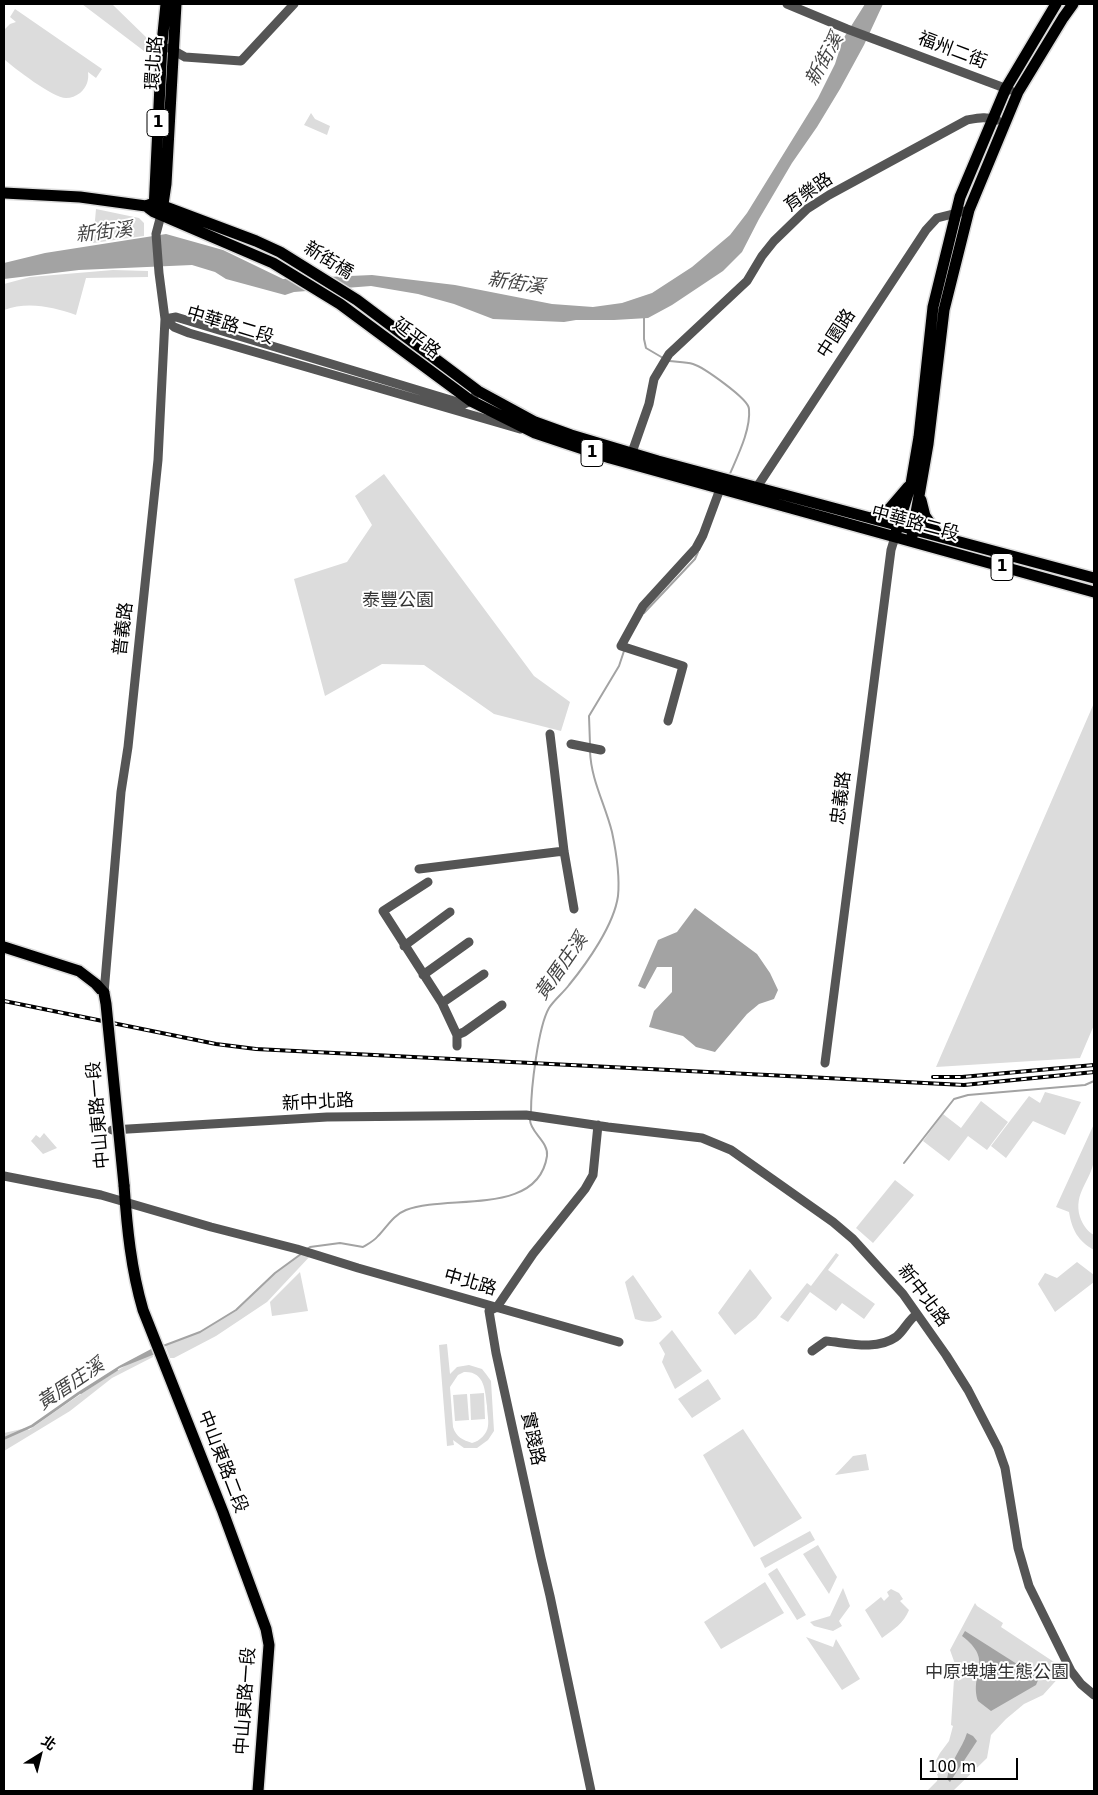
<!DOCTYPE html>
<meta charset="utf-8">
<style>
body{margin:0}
#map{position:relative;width:1098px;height:1795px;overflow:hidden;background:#fff;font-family:"DejaVu Sans","Noto Sans TC",sans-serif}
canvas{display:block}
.frame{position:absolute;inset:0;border:5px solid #000;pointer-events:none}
.north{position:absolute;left:15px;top:1730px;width:50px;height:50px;-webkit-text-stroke:4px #fff;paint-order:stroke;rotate:36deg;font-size:14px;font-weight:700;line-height:20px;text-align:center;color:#000}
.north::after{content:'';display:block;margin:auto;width:18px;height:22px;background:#000;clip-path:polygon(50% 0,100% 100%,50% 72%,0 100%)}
.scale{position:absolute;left:920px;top:1758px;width:98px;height:22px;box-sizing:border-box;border:2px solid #000;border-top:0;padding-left:6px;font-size:15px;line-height:18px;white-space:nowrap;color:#000;-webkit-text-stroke:4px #fff;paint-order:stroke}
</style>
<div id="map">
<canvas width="1098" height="1795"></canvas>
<div class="frame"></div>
<div class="north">北</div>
<div class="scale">100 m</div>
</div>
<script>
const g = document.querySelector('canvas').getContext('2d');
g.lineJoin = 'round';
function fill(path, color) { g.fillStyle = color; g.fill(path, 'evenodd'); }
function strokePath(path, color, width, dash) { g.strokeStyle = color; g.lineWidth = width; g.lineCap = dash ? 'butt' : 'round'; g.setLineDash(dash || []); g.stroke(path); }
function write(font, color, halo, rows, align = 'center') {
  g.font = font + ' "DejaVu Sans","Noto Sans TC",sans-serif'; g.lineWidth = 4; g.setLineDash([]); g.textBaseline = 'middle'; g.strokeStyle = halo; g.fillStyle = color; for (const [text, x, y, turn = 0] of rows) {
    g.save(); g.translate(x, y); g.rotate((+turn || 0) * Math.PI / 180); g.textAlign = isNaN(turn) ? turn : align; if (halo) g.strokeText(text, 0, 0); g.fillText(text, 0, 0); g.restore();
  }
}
fill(new Path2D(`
 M 82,4 L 112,4 L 150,41 L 144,51 Z
 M 15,9 L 102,69 L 96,78 L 88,72 C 89,80 87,87 80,93 C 76,96 71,98 66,98 C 53,98 14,68 4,59 L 4,30 L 10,24 L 16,22 L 10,17 Z
 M 311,113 L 315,119 L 330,126 L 327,135 L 304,125 Z
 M 96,209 L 139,218 L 144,223 L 144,236 L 93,243 Z
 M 113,270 L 148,271 L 148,277 L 86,278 L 76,315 C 53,307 28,301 4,310 L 4,284 L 30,277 Z
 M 384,474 L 534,676 L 570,702 L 561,731 L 494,714 L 424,665 L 382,664 L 325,696 L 294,579 L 347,562 L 372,525 L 355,496 Z
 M 1094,703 L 1094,1025 L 1080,1058 L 936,1067 Z
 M 1045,1092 L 1081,1102 L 1065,1135 L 1033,1121 L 1006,1158 L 991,1146 L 1029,1096 L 1040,1103 Z
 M 981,1101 L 1008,1122 L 987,1150 L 968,1136 L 949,1161 L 923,1141 L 943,1114 L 961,1128 Z
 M 1094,1124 C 1094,1136 1096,1149 1094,1160 C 1091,1181 1073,1193 1080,1217 C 1083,1225 1087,1231 1094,1235 L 1094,1250 C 1078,1241 1072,1230 1069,1212 L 1056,1207 Z
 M 44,1133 L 57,1148 L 43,1154 L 31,1141 L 36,1135 L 40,1138 Z
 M 895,1180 L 914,1195 L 873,1243 L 856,1228 Z
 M 305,1251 L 313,1253 L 267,1302 L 216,1336 L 174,1358 L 170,1358 L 165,1345 L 200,1332 L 236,1310 L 275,1273 Z
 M 836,1253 L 839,1255 L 828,1270 L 875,1304 L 864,1319 L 842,1303 L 836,1311 L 810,1292 L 788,1322 L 780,1317 L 807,1283 L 811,1286 Z
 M 1077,1262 L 1094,1275 L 1094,1282 L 1055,1312 L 1038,1284 L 1045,1273 L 1057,1278 Z
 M 750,1269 L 772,1298 L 756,1318 L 735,1335 L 718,1313 Z
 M 300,1272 L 308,1311 L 272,1316 L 270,1302 Z
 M 633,1275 L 662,1317 C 655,1324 644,1322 635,1319 L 625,1282 Z
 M 672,1330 L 702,1371 L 675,1389 L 662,1362 L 665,1354 L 659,1343 Z
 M 447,1344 L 450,1374 L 457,1367 L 469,1365 L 482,1369 L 486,1374 L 491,1381 L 494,1431 L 488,1440 L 477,1448 L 464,1448 L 453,1440 L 454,1445 L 447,1446 L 439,1345 ZM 464,1372 C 485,1371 485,1391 487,1406 C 487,1413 489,1420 488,1426 C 487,1434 480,1441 472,1443 C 463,1440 456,1437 453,1427 L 450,1387 L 458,1375 Z
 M 152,1351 L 153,1357 L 112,1378 L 70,1411 L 4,1451 L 4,1433 L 26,1428 L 29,1430 C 69,1402 108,1374 152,1351 Z
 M 708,1379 L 721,1399 L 692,1418 L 678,1399 Z
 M 484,1393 L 485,1419 L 471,1420 L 470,1394 Z
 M 467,1394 L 469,1420 L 455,1421 L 453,1395 Z
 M 743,1429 L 802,1518 L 754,1547 L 703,1455 Z
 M 866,1454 L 869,1470 L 835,1475 L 853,1456 Z
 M 810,1531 L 815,1540 L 765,1568 L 760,1558 Z
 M 818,1545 L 837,1577 L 829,1594 L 803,1554 Z
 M 777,1568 L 806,1615 L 797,1620 L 768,1574 Z
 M 765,1582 L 784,1613 L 721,1649 L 704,1622 Z
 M 843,1588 L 850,1606 L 839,1621 L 842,1626 L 833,1631 L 814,1626 L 810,1622 L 830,1616 Z
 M 891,1589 L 899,1593 L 903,1599 L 900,1601 L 909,1610 C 904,1623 893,1630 882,1638 L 865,1610 L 881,1597 L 884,1601 L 889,1596 L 887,1592 Z
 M 975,1603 L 977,1606 L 1003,1623 L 1001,1627 L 1060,1666 L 1062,1674 L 1043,1695 L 1024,1704 L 1006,1719 L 991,1735 L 987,1758 L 953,1791 L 927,1791 L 937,1781 L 938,1777 L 934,1764 L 940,1753 L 949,1741 L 953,1726 L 951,1725 L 955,1664 L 950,1650 Z
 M 806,1637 L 833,1647 L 836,1639 L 860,1679 L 842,1690 Z`), '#dcdcdc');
fill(new Path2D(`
 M 865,4 L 883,4 L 864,45 L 840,89 L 817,127 L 792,163 L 759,219 L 742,252 L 723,271 L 672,305 L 648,318 L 614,320 L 576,320 L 564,322 L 493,319 L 454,304 L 418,294 L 371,286 L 294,292 L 285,295 L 226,279 L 215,272 L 192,265 L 79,270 L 4,279 L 4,263 L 45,253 L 166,234 L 223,250 L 283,279 L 372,275 L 455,285 L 552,304 L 593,307 L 622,303 L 652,293 L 692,267 L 730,235 L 747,213 L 818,98 L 835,64 L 843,39 Z
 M 695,908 L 757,954 L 770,973 L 778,990 L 774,999 L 759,1004 L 747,1014 L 715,1052 L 696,1047 L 683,1036 L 649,1027 L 654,1011 L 672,992 L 672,967 L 657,967 L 645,989 L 638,986 L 658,940 L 677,932 Z
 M 153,1348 L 155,1354 L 120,1368 L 80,1394 L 33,1427 L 4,1440 L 4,1437 L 31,1425 L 78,1392 L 119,1366 Z
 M 965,1631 L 1039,1678 L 1036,1685 L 991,1711 L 978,1701 C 969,1673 995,1661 962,1636 Z
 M 967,1733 L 973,1736 L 977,1741 L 950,1782 L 947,1779 C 949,1763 962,1749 967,1733 Z`), '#a3a3a3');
strokePath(new Path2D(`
 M 644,317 L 644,339 L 646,348 L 663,358
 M 669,361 C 677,362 686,362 693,364 C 703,367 749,399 749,409 C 751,430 737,457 729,476
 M 644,613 L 695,559 L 698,552
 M 590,744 L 589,716 L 619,666 L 624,651
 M 531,1112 C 531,1089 538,1027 549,1008 C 554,1000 563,993 569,985 C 587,963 614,925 618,896 C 620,876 616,851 612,832 C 605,804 591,780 590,751
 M 904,1163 L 954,1099 L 968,1095 L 1085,1085 L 1094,1081 L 1094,1077
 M 307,1249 L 310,1247 L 340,1243 L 363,1247 C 368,1244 374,1241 378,1236 C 387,1227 393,1215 406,1210 C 447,1194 538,1217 547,1156 C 549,1142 530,1132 530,1120
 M 163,1346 L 200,1332 L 236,1310 L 275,1273 L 301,1254
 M 81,1393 L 117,1370`), '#a3a3a3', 2);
const major = new Path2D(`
 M 4,193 L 80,197 L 146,206 L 154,212 L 273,263 L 340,304 L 471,401 L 535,433 L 610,458 L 1094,592
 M 146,206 L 154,203 L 163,206 L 256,241 L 280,252 L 357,300 L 478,391 L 535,422 L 571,435 L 658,461 L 1094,578
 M 154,210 L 162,43 L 166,4
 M 162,211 L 166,184 L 176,4
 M 921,500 L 925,516 L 939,536
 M 871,518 L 890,508 L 908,487
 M 896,532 L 911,484 L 919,437 L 933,307 L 960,197 L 1006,88 L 1056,4
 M 912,536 L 928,444 L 944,310 L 969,210 L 1018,92 L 1063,18 L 1073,4
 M 4,947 L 79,971 L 96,984 L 104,993
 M 124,1185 C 127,1228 131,1269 143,1310 L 223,1512 L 266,1629 L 269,1645 L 258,1791`);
strokePath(major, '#dbdbdb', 14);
strokePath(new Path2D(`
 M 787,4 L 847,29 L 1010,90
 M 169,48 L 185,57 L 241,61 L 294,4
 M 165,319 L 174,327 L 189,333 L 520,429
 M 165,319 L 176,317 L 464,404 L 471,401 L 474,397
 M 630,458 L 649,404 L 654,379 L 669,354 L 747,281 L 762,256 L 774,241 L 807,209 L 829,195 L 967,120 C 978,118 987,116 997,120
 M 757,487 L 926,230 L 937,218 L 969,210
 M 668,721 L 683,666 L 621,646 L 643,606 L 696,548 L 703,535 L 720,489
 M 550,734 L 564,851 L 574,909
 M 571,744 L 601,750
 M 419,869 L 564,851
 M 428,882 L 383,911 L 442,1003 L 457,1035 L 457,1046
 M 404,946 L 450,912
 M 423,975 L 469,942
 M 104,993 L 121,792 L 128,747 L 158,460 L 165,319 L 159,273 L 156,234 L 161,215
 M 442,1003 L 484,974
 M 457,1035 L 464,1032 L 502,1005
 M 825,1063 L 891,550 L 895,537
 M 112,1130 L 327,1117 L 526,1115 L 608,1127 L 702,1138 L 731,1150 L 833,1222 L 853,1239 L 903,1294 L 946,1355 L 968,1390 L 998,1448 L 1005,1468 L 1018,1548 L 1029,1586 L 1071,1671 L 1081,1684 L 1094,1695
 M 4,1176 L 101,1195 L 211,1227 L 297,1249 L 358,1268 L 619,1342
 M 812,1351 L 826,1341 C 848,1343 876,1351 896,1337 C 904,1331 908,1320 917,1314
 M 591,1791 L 550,1596 L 541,1558 L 496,1353 L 489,1311 L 497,1307 L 533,1254 L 585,1189 L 593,1175 L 598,1125`), '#555', 9);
strokePath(major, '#000', 11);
const rail = new Path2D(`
 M 4,1001 L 216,1044 L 256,1049 L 964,1085 L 1094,1072
 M 933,1077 L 962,1077 L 1094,1065`);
strokePath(rail, '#000', 4);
strokePath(rail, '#fff', 2, [5.5]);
const majorBridge = new Path2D(`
 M 104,993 L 106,1004 L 124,1185`);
strokePath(majorBridge, '#dbdbdb', 14, []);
strokePath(majorBridge, '#000', 11);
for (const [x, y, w] of [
 [158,123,22],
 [592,453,22],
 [1002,567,22]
]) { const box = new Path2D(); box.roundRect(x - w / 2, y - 13.5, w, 27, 4); g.fillStyle = '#fff'; g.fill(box); strokePath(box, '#000', 1); }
write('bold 16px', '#000', null, [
 ["1",158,123],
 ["1",592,453],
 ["1",1002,567]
]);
write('18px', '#000', '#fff', [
 ["福州二街",952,51,21],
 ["環北路",155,63,-86],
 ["育樂路",809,193,-35],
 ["新街橋",328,261,32],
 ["中華路二段",230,326,17],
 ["中園路",837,334,-57],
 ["延平路",416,339,37],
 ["中華路二段",915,524,15],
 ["普義路",124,629,-83],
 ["忠義路",842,798,-83],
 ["新中北路",318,1103,-3],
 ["中山東路一段",99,1115,-95],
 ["中北路",470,1283,16],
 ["新中北路",923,1296,53],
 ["實踐路",532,1439,78],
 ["中山東路二段",222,1462,69],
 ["中山東路一段",246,1701,-86]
]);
write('18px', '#333', '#fff', [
 ["泰豐公園",398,601],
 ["中原埤塘生態公園",997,1673]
]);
write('italic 19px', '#444', '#fff', [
 ["新街溪",825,60,-61],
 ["新街溪",104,233,-6],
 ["新街溪",516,284,9],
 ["黃厝庄溪",562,967,-55],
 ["黃厝庄溪",71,1385,-34]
]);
</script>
